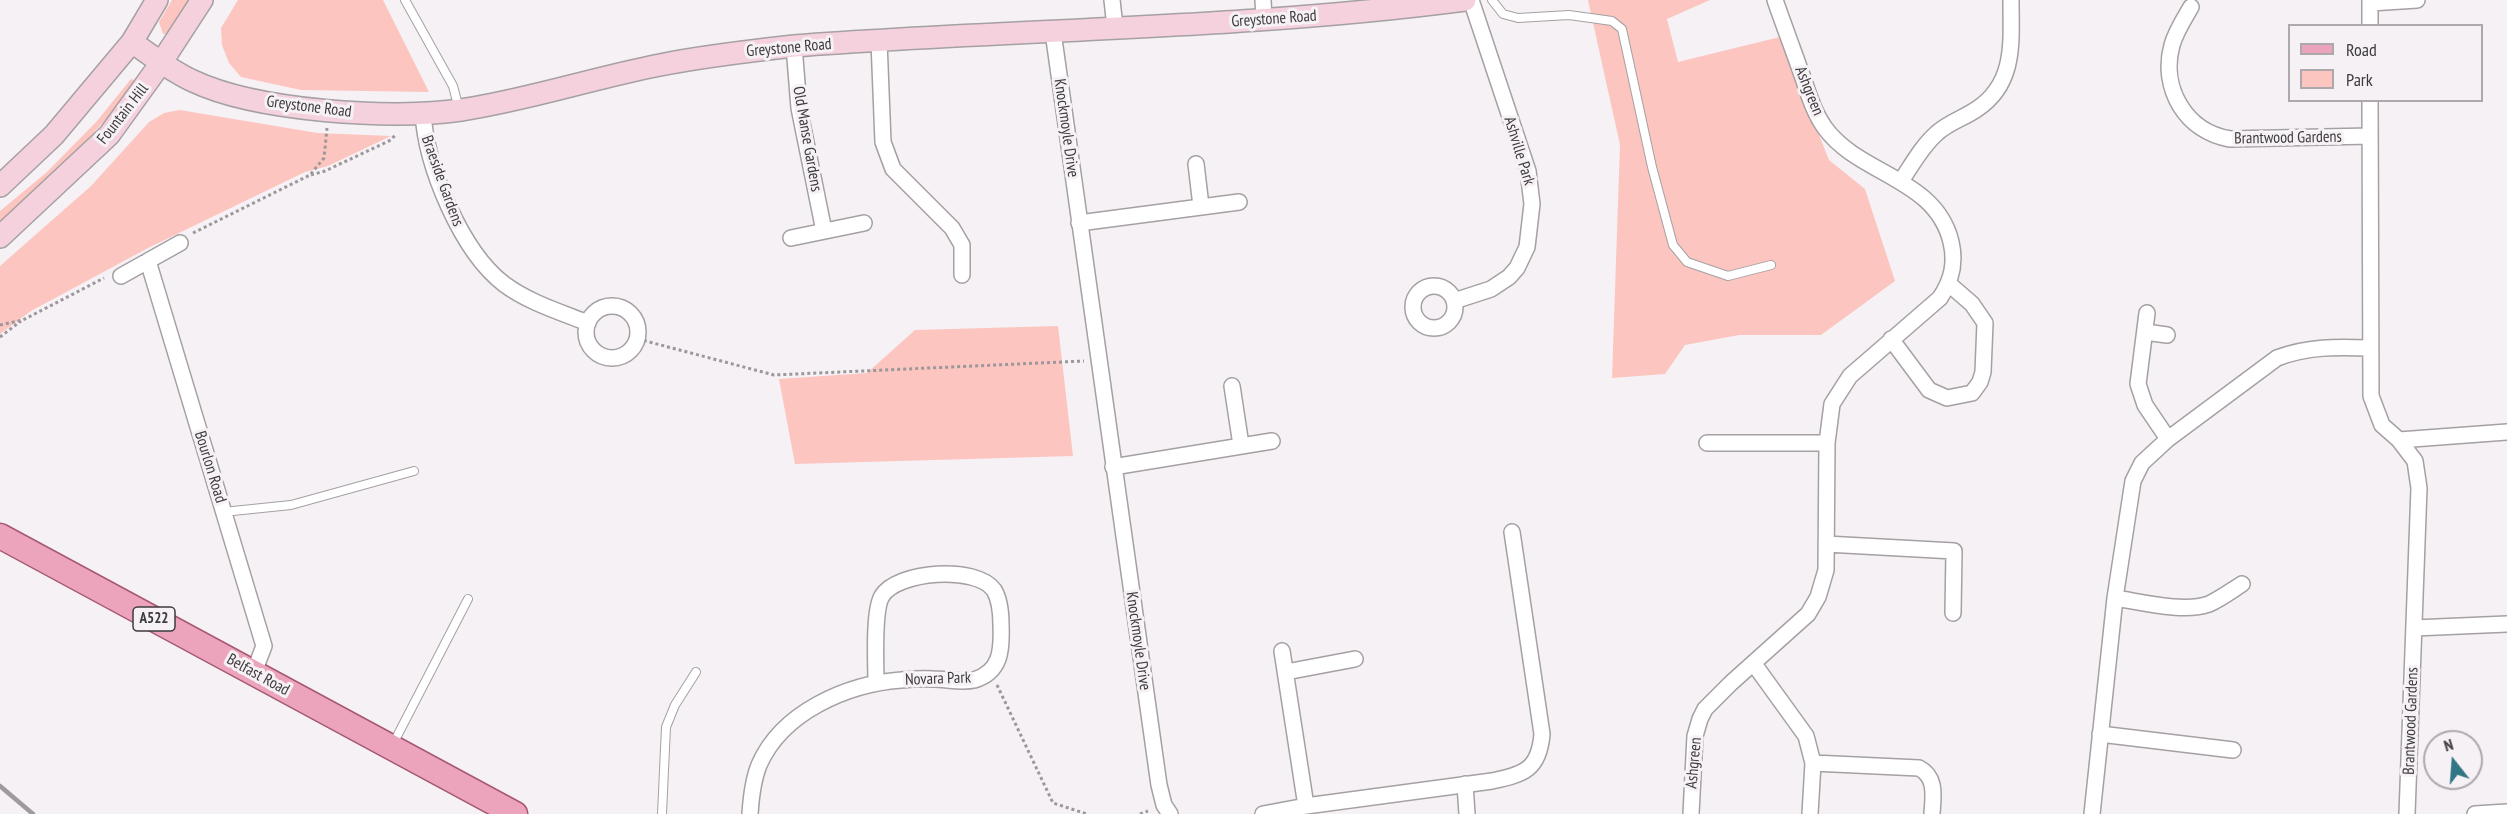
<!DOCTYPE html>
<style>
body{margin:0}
#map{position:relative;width:2507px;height:814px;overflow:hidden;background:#f6f1f5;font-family:"PT Sans Narrow",sans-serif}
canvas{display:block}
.legend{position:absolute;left:2288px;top:24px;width:195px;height:78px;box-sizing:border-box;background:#f6f1f5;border:2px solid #aca8ab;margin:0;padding:8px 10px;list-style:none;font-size:18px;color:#3d3b3d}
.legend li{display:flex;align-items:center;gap:12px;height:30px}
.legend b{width:30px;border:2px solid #aca8ab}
.north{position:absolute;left:2423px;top:730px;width:60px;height:60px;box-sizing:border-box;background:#f6f1f5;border:2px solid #aca8ab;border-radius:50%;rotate:343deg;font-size:16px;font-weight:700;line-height:24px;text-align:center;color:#3d3b3d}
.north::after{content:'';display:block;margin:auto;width:21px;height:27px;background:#317684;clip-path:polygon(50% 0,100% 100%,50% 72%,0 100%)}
</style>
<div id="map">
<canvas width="2507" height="814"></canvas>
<ul class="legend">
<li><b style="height:8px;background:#eca4bc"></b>Road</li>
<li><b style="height:16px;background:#fcc5bf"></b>Park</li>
</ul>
<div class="north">N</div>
</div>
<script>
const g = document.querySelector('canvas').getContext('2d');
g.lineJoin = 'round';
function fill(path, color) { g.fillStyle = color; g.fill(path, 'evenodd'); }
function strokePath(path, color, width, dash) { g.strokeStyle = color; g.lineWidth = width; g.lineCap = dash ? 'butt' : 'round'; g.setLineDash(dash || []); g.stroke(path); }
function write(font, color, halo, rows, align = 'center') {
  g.font = font + ' "PT Sans Narrow",sans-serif'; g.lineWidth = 6; g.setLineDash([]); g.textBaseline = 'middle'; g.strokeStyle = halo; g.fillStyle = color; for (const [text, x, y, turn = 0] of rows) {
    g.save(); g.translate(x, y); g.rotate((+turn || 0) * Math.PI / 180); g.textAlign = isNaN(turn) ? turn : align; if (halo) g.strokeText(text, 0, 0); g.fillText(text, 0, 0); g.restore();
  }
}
fill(new Path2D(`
 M 172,0 L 193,0 L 169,34 L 163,34 L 159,22 Z
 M 238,0 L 383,0 L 429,92 L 301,90 L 241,77 L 229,63 L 222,45 L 221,28 Z
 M 1588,0 L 1710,0 L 1667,19 L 1678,62 L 1780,37 L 1829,160 L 1865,189 L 1895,281 L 1821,335 L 1739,335 L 1685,345 L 1665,374 L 1612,378 L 1620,145 Z
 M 131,79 L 134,80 L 135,86 C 93,136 49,180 0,223 L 0,211 L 47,172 L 97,121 Z
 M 180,110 L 317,133 L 391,136 L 328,166 L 305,172 L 148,248 L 31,311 L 0,334 L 0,266 L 91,186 L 149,122 L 164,113 Z
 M 1058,326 L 1073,456 L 795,464 L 779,379 L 867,373 L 915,330 Z`), '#fcc5bf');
const lane = new Path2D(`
 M 405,0 L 453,86 L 459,109
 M 1492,0 L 1503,14 L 1518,18 L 1569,15 L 1612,21 L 1622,29 L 1652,167 L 1673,245 L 1687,262 L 1728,276 L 1771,265
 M 223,512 L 291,505 L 414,471
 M 393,744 L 468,599
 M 662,814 L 666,727 L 675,705 L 696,672`);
const street = new Path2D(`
 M 1112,0 L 1115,27
 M 1263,0 L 1264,20
 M 2370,3 L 2417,0
 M 2191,7 C 2184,19 2176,31 2172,45 C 2160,88 2186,132 2230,139 L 2370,136
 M 2370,26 L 2370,0
 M 1053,32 L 1159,785 L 1164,805 L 1170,814
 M 879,41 L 883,142 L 893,169 L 952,228 L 962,245 L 962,275
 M 794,46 L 799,108 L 824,231
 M 2370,100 L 2371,396 L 2382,425 L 2399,440 L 2415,461 L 2419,488 L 2407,814
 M 423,113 C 426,166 461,251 504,284 C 528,302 560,312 588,323
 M 1196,164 L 1201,206
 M 1901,181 C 1912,165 1922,146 1937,133 C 1949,122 1964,118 1977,109 C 2016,83 2011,42 2011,0
 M 1079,223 L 1239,202
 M 791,238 L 864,223
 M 148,261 L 264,646 L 254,672
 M 121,276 L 180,243
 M1413 307a21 21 0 1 1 42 0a21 21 0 1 1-42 0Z
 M 1454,301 L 1491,289 L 1509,277 L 1517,268 L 1527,247 L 1532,204 L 1528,171 L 1471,0
 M586 332a26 26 0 1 1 52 0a26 26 0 1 1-52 0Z
 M 2147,313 L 2138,384 L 2145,405 L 2168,439
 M 2145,332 L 2167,335
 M 1891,339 L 1929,390 L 1947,398 L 1972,393 L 1980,382 L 1983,372 L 1985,323 L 1972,304 L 1949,284
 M 1232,386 L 1241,445
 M 2399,440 L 2507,432
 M 1707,443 L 1827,443
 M 1113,467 L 1272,441
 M 1826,544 L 1954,551 L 1953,613
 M 2115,598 C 2142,602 2184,613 2209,604 C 2220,599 2231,591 2242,584
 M 2414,628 L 2507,624
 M 1282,651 L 1306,806
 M 1754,664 L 1806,736 L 1813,763 L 1810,814
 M 1286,672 L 1355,659
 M 2100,734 L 2233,750
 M 1813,763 L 1919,768 C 1937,777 1933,797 1932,814
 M 1465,784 L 1467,814
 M 750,814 C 751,798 753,780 759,765 C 782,712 847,684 901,680 C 911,679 922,678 933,679 C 946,679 961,683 974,680 C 1001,672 1002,650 1001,625 C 1001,614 1000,600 994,590 C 976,565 897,571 882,596 C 873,610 876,665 876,682
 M 1263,814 L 1306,806 L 1492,781 C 1524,774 1539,770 1542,734 L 1512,532
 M 1691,814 L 1695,736 L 1700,719 L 1705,709 L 1731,683 L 1808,614 L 1818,597 L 1826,570 L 1827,443 L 1832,404 L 1850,376 L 1940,298 C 1952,280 1956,263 1951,242 C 1936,178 1859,175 1825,128 C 1814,113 1809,95 1803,78 C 1794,52 1784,26 1775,0
 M 2092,814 L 2115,598 L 2133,481 L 2142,463 L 2168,439 L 2277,358 C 2308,346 2337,347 2369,348
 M 2475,814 L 2507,812`);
const secondary = new Path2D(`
 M 132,42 C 152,56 171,71 193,81 C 256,111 392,120 461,110 C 528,100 593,78 660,65 C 704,56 749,51 794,46 C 1018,29 1243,29 1465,0
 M 0,186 L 54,135 L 132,42 L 157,0
 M 0,237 L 109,135 L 161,63 L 202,0`);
const primary = new Path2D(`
 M 0,536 L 515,814`);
strokePath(lane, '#a5a0a3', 10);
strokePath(street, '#a5a0a3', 18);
strokePath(secondary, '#a5a0a3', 24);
strokePath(primary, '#a65872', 27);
strokePath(new Path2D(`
 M 311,175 L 325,171 L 391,140 L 396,134
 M 193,233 L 310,175 L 324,158 L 327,128
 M 0,325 L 23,320 L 104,278
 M 0,337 L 21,321
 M 638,339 L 774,375 L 1084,361
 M 997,685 L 1053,803 L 1087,814
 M 1140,814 L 1148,811`), '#9b979a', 3, [3, 3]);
strokePath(lane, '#fff', 8);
strokePath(street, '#fff', 15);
strokePath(secondary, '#f5d1dd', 21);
strokePath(primary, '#eca4bc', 24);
strokePath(new Path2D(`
 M 0,786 L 33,814`), '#9e9a9d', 4.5);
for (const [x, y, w] of [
 [154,619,42]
]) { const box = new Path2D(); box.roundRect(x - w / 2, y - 12, w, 24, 4.5); g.fillStyle = '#f6f1f5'; g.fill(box); strokePath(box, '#3d3b3d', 1.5); }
write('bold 15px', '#3d3b3d', null, [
 ["A522",154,619]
]);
write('16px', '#3d3b3d', '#f6f1f5', [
 ["Greystone Road",1274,19,-4],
 ["Greystone Road",789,48,-5],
 ["Ashgreen",1809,91,68],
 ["Greystone Road",309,107,7],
 ["Fountain Hill",123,114,-52],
 ["Knockmoyle Drive",1066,128,82],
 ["Brantwood Gardens",2288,138,-1],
 ["Old Manse Gardens",807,139,80],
 ["Ashville Park",1519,151,73],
 ["Braeside Gardens",442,181,70],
 ["Bourlon Road",210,467,73],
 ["Knockmoyle Drive",1138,641,82],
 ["Belfast Road",258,675,29],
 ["Novara Park",938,679,-2],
 ["Brantwood Gardens",2411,721,-88],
 ["Ashgreen",1694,763,-85]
]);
</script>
